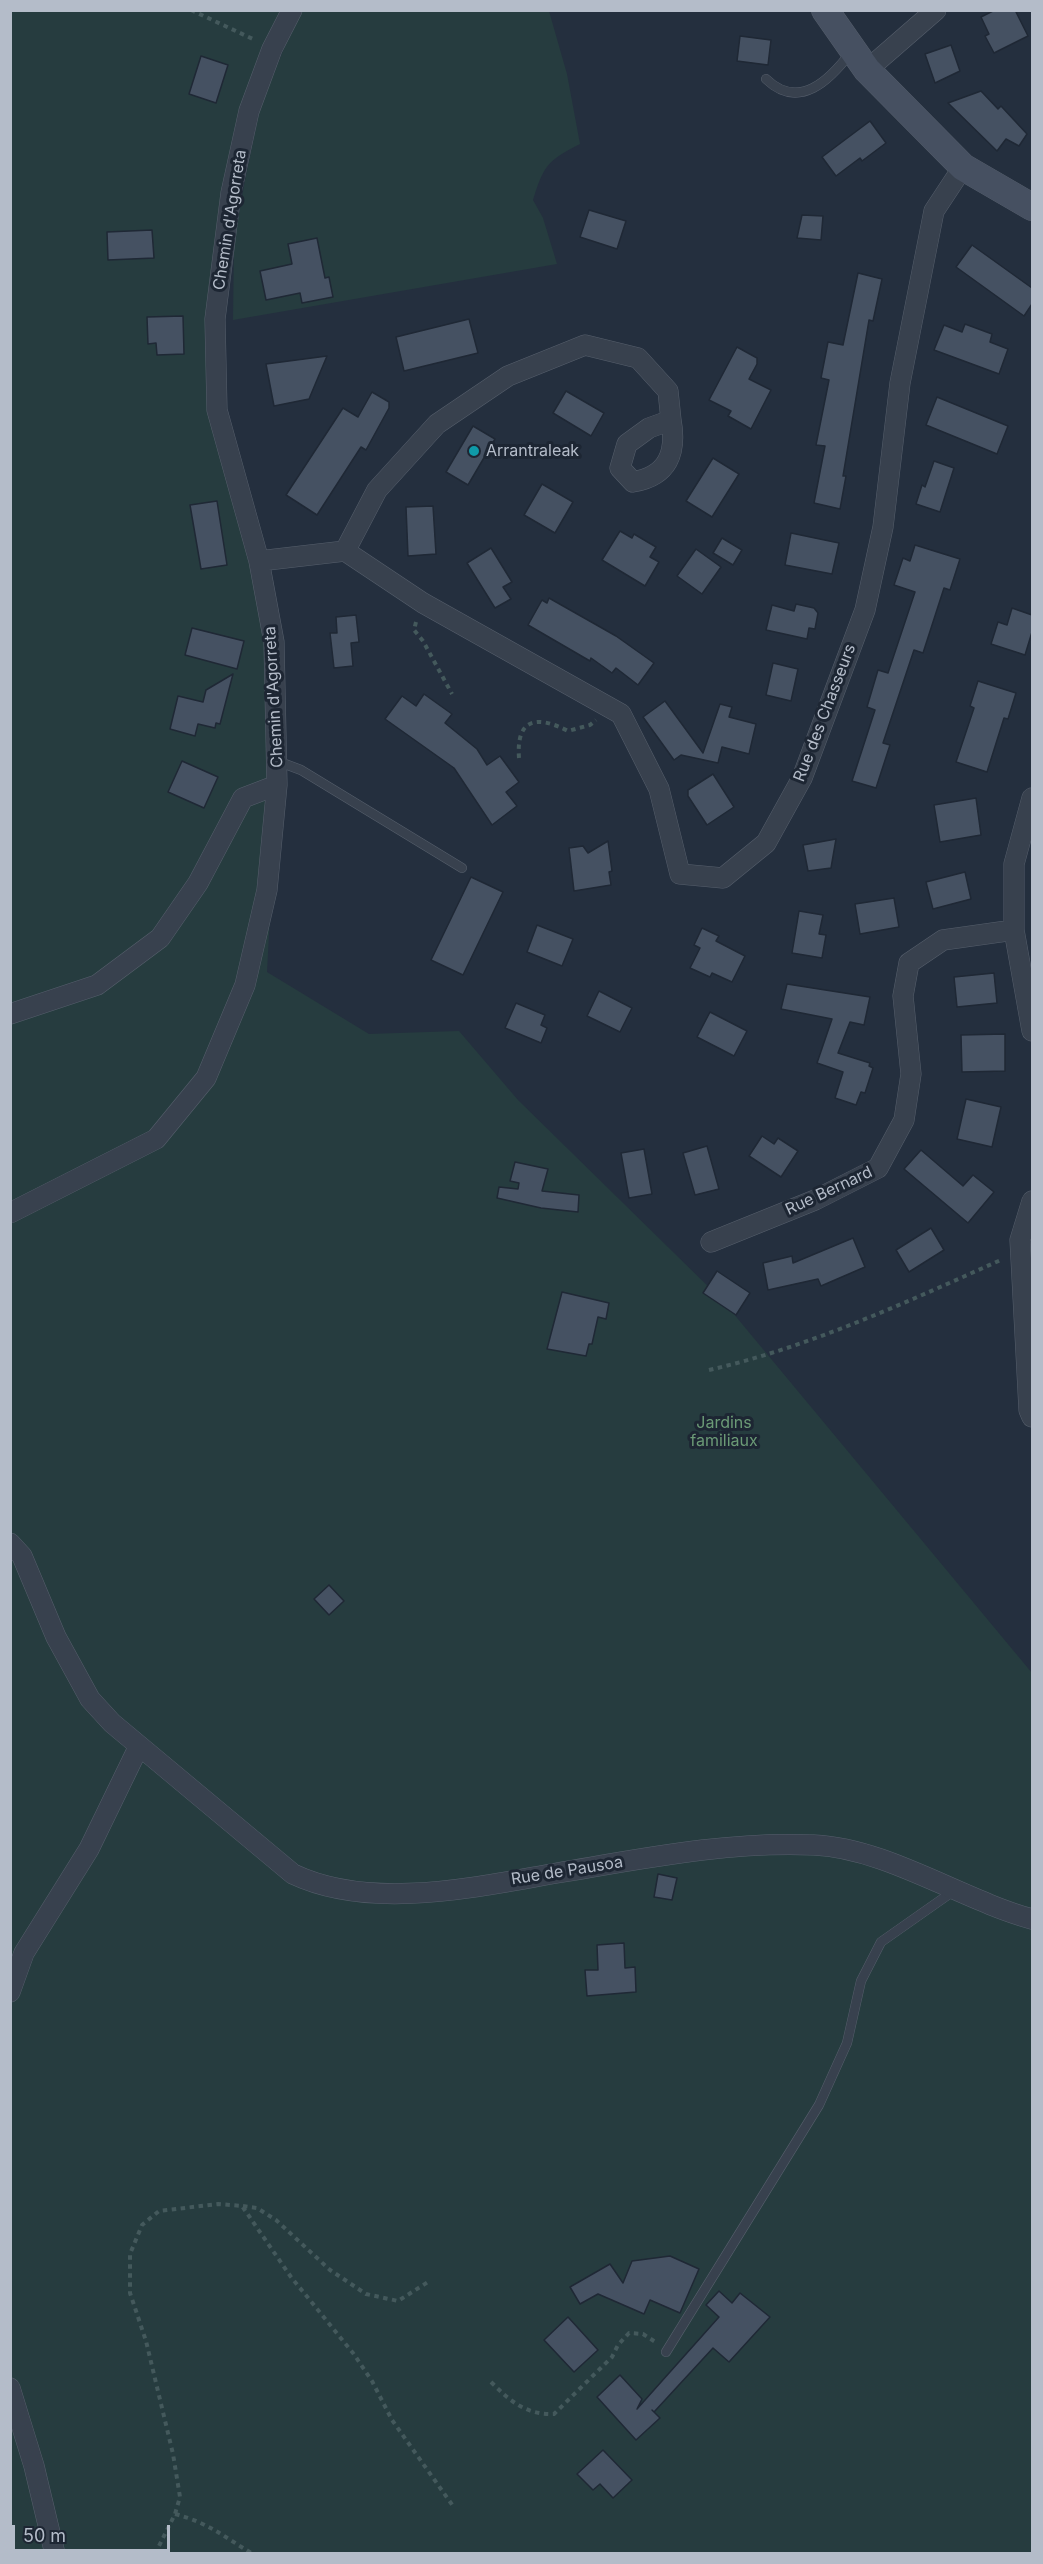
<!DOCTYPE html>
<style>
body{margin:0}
#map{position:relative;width:1043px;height:2564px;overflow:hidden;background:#242f3e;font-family:Inter,sans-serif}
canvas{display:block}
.frame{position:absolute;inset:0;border:12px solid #b4bcc9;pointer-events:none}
.scale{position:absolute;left:12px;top:2525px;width:158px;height:27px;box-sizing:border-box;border:3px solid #b4bcc9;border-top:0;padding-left:8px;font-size:18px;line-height:21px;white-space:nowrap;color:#b4bcc9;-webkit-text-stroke:4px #1d2633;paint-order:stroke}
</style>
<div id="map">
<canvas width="1043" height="2564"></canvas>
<div class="frame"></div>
<div class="scale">50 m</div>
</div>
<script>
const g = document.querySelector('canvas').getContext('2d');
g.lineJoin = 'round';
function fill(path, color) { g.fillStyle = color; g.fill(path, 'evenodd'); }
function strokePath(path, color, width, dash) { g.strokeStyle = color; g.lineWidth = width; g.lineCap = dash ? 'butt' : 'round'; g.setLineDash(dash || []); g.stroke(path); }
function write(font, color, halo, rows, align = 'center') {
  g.font = font + ' Inter,sans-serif'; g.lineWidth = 6; g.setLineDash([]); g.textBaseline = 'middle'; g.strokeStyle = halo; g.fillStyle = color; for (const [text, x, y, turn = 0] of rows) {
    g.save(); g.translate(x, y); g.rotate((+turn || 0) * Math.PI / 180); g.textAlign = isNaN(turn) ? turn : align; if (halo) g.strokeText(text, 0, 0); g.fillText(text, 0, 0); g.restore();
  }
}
fill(new Path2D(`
 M 11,11 L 292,11 L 231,193 L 217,410 L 259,561 L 277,785 L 267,972 L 369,1034 L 459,1031 L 518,1100 L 723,1301 L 1032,1673 L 1032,2553 L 11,2554 Z
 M 299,11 L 549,11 L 567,74 L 580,144 C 547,161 544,165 533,200 L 543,218 L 557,264 L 233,320 L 234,243 L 245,180 L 260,108 Z`), '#263c3f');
const building = new Path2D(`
 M 995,10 L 1015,10 L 1028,36 L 994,53 L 985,36 L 989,34 L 981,17 Z
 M 740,36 L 771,40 L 768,65 L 737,61 Z
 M 951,45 L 960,71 L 935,83 L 925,54 Z
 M 201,56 L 228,65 L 216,103 L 189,94 Z
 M 981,91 L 998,109 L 1001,106 L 1027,134 L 1019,146 L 1006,139 L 997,151 L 948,103 Z
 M 870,121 L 886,143 L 862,161 L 860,158 L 836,176 L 822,157 Z
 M 589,210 L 626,221 L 617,249 L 580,237 Z
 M 802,215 L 823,216 L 821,240 L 797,238 Z
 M 152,230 L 154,258 L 108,260 L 107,232 Z
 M 317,238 L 325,278 L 329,277 L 333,297 L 302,303 L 300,293 L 266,300 L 260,271 L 292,264 L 288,244 Z
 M 972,245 L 1032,288 L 1032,304 L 1024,316 L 956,267 Z
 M 858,273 L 882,279 L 873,321 L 869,320 L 843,476 L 846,476 L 840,509 L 814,503 L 825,446 L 816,445 L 829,380 L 821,378 L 828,342 L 843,345 Z
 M 183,316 L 184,354 L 157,355 L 156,343 L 148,344 L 147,317 Z
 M 469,319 L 478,353 L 404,371 L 396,337 Z
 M 965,324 L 992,334 L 990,342 L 1008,349 L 999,374 L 934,350 L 944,325 L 962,332 Z
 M 737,347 L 757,358 L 757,364 L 749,379 L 771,390 L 751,429 L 728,416 L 731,411 L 709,400 Z
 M 327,356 L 309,399 L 274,406 L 266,364 Z
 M 566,391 L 604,413 L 591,436 L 553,413 Z
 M 372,392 L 389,402 L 389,408 L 366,450 L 361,447 L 317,515 L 286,495 L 343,408 L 358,417 Z
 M 937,397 L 1008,426 L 997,454 L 926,425 Z
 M 473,426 L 495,439 L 468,485 L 446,472 Z
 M 713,458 L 739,474 L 712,517 L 686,501 Z
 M 934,461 L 954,468 L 940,512 L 916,504 L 922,485 L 925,487 Z
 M 542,484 L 573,502 L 555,533 L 524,515 Z
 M 217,501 L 227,565 L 201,569 L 190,505 Z
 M 433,506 L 436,554 L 408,556 L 406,507 Z
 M 620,531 L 632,538 L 634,534 L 656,547 L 650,557 L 659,562 L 645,586 L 602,560 Z
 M 791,533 L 839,543 L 832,574 L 785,565 Z
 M 722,538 L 742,550 L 733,565 L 713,553 Z
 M 915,545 L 960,559 L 950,590 L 944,588 L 923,653 L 914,650 L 883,743 L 890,745 L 876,788 L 852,781 L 875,710 L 867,707 L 878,670 L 888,673 L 915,592 L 894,585 L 903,558 L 910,561 Z
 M 491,548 L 512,582 L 503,587 L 511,599 L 495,608 L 467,563 Z
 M 696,549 L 721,567 L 702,594 L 677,576 Z
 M 549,598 L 616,636 L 654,663 L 638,685 L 616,668 L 612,673 L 591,658 L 590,661 L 528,625 L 542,600 L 547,603 Z
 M 796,604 L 814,608 L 818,613 L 815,629 L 809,628 L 807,639 L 766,630 L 772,605 L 794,611 Z
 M 1012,608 L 1032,615 L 1032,632 L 1025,655 L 991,644 L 998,622 L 1007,625 Z
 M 356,615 L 359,642 L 351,643 L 353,666 L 334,668 L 330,633 L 337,633 L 336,617 Z
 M 192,628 L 244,641 L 237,669 L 185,655 Z
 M 773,663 L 798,669 L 791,701 L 766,695 Z
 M 233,674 L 220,724 L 216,723 L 215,728 L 198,724 L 195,736 L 170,729 L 178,696 L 203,702 L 206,690 Z
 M 978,681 L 1016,693 L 1008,719 L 1004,718 L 987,772 L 956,762 L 974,708 L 970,706 Z
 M 424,694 L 452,714 L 445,723 L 477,749 L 487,765 L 500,756 L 519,782 L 506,792 L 517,806 L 492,825 L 454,768 L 385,719 L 402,696 L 416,706 Z
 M 665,701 L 703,753 L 720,704 L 732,707 L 729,717 L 756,724 L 749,754 L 722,747 L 718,763 L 681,755 L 674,760 L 643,717 Z
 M 182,761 L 218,777 L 204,808 L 168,792 Z
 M 713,774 L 734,807 L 707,825 L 688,796 L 688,790 Z
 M 976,798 L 981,835 L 940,842 L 934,805 Z
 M 836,839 L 831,868 L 808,871 L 803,845 Z
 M 608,841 L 612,871 L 609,872 L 611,885 L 574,891 L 569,848 L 583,846 L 588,853 Z
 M 965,872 L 971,899 L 933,909 L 926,882 Z
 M 471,877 L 503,892 L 463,975 L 431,960 Z
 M 894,898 L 899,927 L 860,934 L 855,904 Z
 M 799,911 L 823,915 L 819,934 L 826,935 L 822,958 L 792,953 Z
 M 537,925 L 573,939 L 562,966 L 527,952 Z
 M 702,928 L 719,936 L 716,941 L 745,956 L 732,982 L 712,973 L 710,977 L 690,968 L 700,948 L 694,945 Z
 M 994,973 L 997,1003 L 957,1007 L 954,977 Z
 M 787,984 L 870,997 L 864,1025 L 850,1022 L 838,1053 L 870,1063 L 869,1066 L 873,1068 L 865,1093 L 861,1092 L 856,1105 L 835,1098 L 843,1072 L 817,1063 L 832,1019 L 781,1009 Z
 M 599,991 L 632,1008 L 620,1032 L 587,1016 Z
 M 516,1003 L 545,1015 L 541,1025 L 547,1028 L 541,1043 L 505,1028 Z
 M 710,1012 L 747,1031 L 734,1056 L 697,1037 Z
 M 1005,1034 L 1005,1071 L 962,1072 L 961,1035 Z
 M 966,1099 L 1001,1107 L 992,1147 L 957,1139 Z
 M 762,1136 L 774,1144 L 778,1138 L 798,1151 L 781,1177 L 749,1156 Z
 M 707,1146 L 719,1189 L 695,1195 L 683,1153 Z
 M 644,1149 L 652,1194 L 629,1198 L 621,1153 Z
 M 921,1150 L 963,1186 L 973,1175 L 994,1192 L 968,1223 L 904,1169 Z
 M 515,1162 L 548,1169 L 542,1191 L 579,1195 L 578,1212 L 541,1208 L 497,1198 L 499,1187 L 518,1189 L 519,1183 L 510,1181 Z
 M 931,1228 L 944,1250 L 909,1272 L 896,1250 Z
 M 853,1238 L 865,1267 L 821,1286 L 818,1279 L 768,1290 L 763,1263 L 792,1256 L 793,1263 Z
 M 717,1271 L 750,1293 L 736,1315 L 703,1293 Z
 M 562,1292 L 609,1303 L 606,1319 L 598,1317 L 592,1344 L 589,1344 L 586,1356 L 547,1349 Z
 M 329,1585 L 344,1601 L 329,1615 L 314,1599 Z
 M 658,1874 L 677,1878 L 672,1900 L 654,1897 Z
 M 624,1943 L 625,1968 L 635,1967 L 636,1992 L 587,1996 L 585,1970 L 598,1970 L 597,1945 Z
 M 670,2256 L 699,2269 L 680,2313 L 650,2300 L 644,2314 L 598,2294 L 580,2304 L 570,2287 L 610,2264 L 623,2283 L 632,2261 Z
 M 719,2291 L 732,2303 L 740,2293 L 770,2317 L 729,2362 L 713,2348 L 654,2412 L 652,2410 L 660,2418 L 636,2440 L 597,2397 L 620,2375 L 642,2399 L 637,2409 L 719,2317 L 706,2305 Z
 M 568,2317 L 598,2350 L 574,2372 L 544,2340 Z
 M 603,2450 L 632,2480 L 613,2498 L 600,2484 L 593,2490 L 577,2474 Z`);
fill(building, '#455162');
strokePath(building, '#1f2835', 1.5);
const lane = new Path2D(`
 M 766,79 C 799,111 830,80 851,52
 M 277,761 L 301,770 L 462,868
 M 666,2352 L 819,2105 L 847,2043 L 861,1981 L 881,1942 L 955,1890`);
const street = new Path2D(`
 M 867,70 L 936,10
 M 345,551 L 377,490 L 437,424 L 508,376 L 585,345 L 638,358 L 668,391 L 671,420 L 649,428 L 627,444 L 620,468 L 633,482 C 668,476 677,453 671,420
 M 259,561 L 345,551 L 423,603 L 621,714 L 659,789 L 680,874 L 723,878 L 766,843 L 802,778 L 865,610 L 883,527 L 900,383 L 934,211 L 963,167
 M 1032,798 L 1014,864 L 1014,930 L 1032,1031
 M 10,1014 L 97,985 L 160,938 L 198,883 L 243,798 L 277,785
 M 1032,1201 L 1020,1240 L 1029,1410 L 1032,1417
 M 10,1213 L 156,1139 L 206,1078 L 245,985 L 267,890 L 277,785 L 274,642 L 259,561 L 217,410 L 215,319 L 231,193 L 249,111 L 272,49 L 292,10
 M 711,1242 L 815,1200 L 878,1168 L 904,1120 L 911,1074 L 903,996 L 909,963 L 943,940 L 1014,930
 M 10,1543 L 22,1556 L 56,1637 L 90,1699 L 112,1723 L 293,1874 C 371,1911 475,1887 557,1873 C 641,1859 728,1841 814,1845 C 886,1848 962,1900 1032,1919
 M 10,1992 L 24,1953 L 89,1849 L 139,1746
 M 10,2388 L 34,2466 L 55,2554`);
const secondary = new Path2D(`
 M 825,10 L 867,70 L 963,167 L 1032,207`);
strokePath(lane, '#565f6c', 10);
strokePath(street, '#565f6c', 21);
strokePath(secondary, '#565f6c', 28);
strokePath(new Path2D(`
 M 191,10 L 255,40
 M 416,622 L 414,630 L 423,641 L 452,694
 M 519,758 C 516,718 537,715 568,731 L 590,725 L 596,720
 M 709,1370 C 810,1347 909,1301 1003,1259
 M 243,2206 L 257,2208 L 276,2220 L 330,2270 L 366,2294 L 398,2301 L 428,2282
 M 491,2382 C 510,2401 526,2415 554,2414 L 612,2357 L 618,2345 L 629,2333 L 643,2334 L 657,2343
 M 175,2514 C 209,2523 224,2537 253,2554
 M 155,2554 L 175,2514 L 180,2497 L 173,2454 L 146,2341 L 130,2293 L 130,2254 L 142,2225 L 159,2211 L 218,2204 L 242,2206 L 291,2277 L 353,2353 L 372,2381 L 392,2420 L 453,2506`), '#44595c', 4, [4.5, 4.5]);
strokePath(lane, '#38414e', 9);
strokePath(street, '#38414e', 20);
strokePath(secondary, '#465061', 27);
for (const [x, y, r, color] of [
 [474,451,6,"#0f9aa8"]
]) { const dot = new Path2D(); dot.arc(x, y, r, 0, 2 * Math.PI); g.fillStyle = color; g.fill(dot); strokePath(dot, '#1d2633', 2); }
write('16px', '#b4bcc9', '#1d2633', [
 ["Chemin d'Agorreta",230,220,-81],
 ["Chemin d'Agorreta",274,697,-93],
 ["Rue des Chasseurs",825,713,-69],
 ["Rue Bernard",829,1191,-25],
 ["Rue de Pausoa",567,1871,-9]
]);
write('16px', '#b4bcc9', '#1d2633', [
 ["Arrantraleak",486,451]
], 'left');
write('16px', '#6b9a76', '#1d2633', [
 ["Jardins",724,1423],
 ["familiaux",724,1441]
]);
</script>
